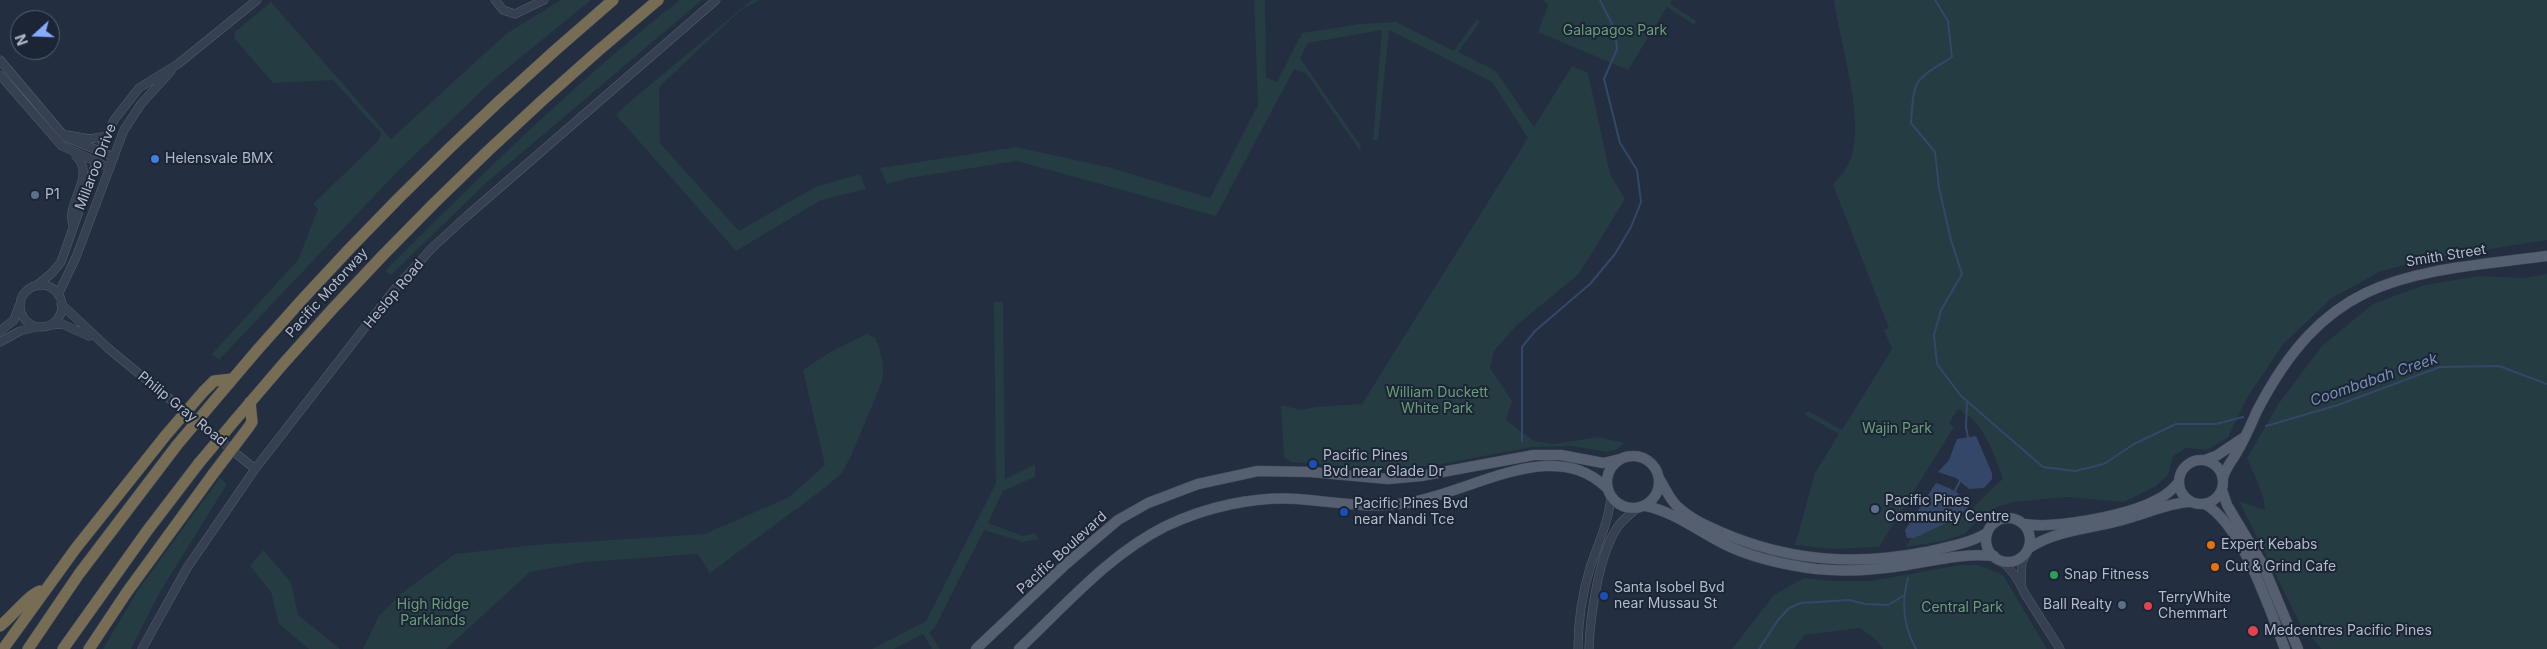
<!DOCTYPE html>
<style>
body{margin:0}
#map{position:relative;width:2547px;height:649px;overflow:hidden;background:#232e41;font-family:Inter,sans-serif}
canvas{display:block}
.north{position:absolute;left:10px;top:10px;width:50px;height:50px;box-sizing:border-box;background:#1c2535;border:1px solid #596171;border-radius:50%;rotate:250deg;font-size:14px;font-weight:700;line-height:20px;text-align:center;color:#b4bbcb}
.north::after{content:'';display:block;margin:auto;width:18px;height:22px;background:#85abff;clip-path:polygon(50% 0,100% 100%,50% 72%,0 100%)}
</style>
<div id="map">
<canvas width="2547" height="649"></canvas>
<div class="north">N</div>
</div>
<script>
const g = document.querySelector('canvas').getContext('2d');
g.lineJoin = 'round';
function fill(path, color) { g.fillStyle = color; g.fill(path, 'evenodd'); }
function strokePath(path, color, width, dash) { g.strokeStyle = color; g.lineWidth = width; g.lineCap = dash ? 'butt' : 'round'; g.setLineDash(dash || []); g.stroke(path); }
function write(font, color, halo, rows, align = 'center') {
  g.font = font + ' Inter,sans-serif'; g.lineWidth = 4; g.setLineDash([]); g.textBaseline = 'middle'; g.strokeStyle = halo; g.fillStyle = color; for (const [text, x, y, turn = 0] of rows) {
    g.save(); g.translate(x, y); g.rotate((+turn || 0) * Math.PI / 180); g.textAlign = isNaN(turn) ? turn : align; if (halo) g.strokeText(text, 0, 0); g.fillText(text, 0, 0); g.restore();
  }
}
fill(new Path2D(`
 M 561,0 L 591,0 L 493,80 L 397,172 L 219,360 L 212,354 L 298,260 L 318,209 L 313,204 L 378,141 L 381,133 L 333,80 L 273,83 L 234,38 L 235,32 L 271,2 L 391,139 L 506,34 Z
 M 680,0 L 702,0 L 485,184 L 391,275 L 385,271 C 479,177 575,82 680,0 Z
 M 752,0 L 760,0 L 742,9 L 659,87 L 660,143 L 739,231 L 815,187 L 860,174 L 866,189 L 821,200 L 736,251 L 616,115 L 626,105 L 742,8 Z
 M 1254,0 L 1265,0 L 1266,77 L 1277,82 L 1302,33 L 1359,24 L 1396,22 L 1454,51 L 1477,19 L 1480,22 L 1458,52 L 1496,71 L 1534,127 L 1572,66 L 1588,73 L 1610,174 L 1625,199 L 1579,274 L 1517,325 L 1494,351 L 1490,368 L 1512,401 L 1506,420 L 1534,441 L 1554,444 L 1598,437 L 1625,443 L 1618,449 L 1607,452 L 1572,446 L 1532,447 L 1436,465 L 1389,470 L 1291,462 L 1284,457 L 1281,405 L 1301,410 L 1315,407 L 1362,404 L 1528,138 L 1492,82 L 1389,30 L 1378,140 L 1373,140 L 1382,30 L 1308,43 L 1300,58 L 1361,146 L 1360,151 L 1306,73 L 1294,69 L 1216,216 L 1017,161 L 909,178 L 887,184 L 880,168 L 1016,147 L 1112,168 L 1210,198 L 1258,105 Z
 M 1542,0 L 1672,0 L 1670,4 L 1696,21 L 1694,25 L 1667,7 L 1628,70 L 1538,32 L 1548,5 Z
 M 1834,0 L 2547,0 L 2547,240 L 2428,259 L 2381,271 L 2332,298 L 2284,343 L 2247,398 L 2228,437 L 2207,450 L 2186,448 L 2173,456 L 2168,475 L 2156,486 L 2124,502 L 2067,497 L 2013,502 L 1997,507 L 1979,519 L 1964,534 L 1943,541 L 1906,547 C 1916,523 1946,527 1965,514 C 1979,504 1989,489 2003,479 C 1994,453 1984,422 1958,409 L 1949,423 L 1954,427 L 1879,547 L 1832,549 L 1795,545 L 1815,473 L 1839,434 L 1804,414 L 1808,411 L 1842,430 L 1892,349 L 1884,330 L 1889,328 L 1833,185 C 1838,178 1845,171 1849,163 C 1867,123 1840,44 1834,0 Z
 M 2547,274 L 2547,649 L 2322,649 L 2301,626 L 2239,501 L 2265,510 L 2263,496 L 2247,458 L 2279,403 L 2322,346 L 2373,304 L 2421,286 L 2478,276 L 2526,278 Z
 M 994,302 L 1003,302 L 1005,479 L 1035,464 L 1035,477 L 1003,491 L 988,523 L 1023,536 L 1035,533 L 1038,539 L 1023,542 L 984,530 L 934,629 L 929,632 L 940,649 L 932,649 L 923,634 L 894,649 L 872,649 L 926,621 L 996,483 Z
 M 867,334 L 875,338 C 882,354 885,365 882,382 L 851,456 L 842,473 L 826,487 L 710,573 L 698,554 L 585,562 L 530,572 L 446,649 L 363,649 L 379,616 L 402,593 L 455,554 L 534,545 L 705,534 L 789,497 L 825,465 L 803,370 L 830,352 Z
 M 220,478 L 227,484 L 160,592 L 131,649 L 103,649 L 138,590 Z
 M 263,550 L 291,582 L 298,615 L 340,649 L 309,649 L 279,624 L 271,592 L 250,566 Z
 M 1960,565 L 1978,565 L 2003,575 L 2047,649 L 1883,649 L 1876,640 L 1860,628 L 1804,635 L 1794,649 L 1732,649 L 1774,595 L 1804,578 L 1831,581 L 1871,581 Z`), '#253c42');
fill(new Path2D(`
 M 1976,436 L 1992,473 L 1992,479 L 1984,488 L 1969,489 L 1956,478 L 1938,472 L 1949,460 L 1957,439 Z
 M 1936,483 C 1950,488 1964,493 1968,508 L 1957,518 L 1914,538 L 1907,538 L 1905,530 Z`), '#354769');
strokePath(new Path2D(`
 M 1935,0 L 1948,21 L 1952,57 C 1914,81 1914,77 1911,123 L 1935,152 L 1939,188 L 1951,240 L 1962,274 L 1941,310 L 1934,335 L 1937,364 L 1961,396 L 2043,467 L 2075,471 L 2104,464 L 2134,444 L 2176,424 L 2216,424 L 2243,417
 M 1967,401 L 1966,427 L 1968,438
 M 2266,426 L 2338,405 L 2440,367 L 2499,366 L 2547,384
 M 1522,441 L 1522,347 L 1535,331 L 1590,284 L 1615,254 L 1631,227 L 1641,202 L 1637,170 L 1620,143 L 1604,79 L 1617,49 L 1615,30 L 1600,0
 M 1954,493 L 1961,479
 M 1908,578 C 1901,603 1903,626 1916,649
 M 1759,649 L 1778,620 L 1789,608 L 1801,603 L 1849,600 L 1865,604 L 1888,605 L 1903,596`), '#354769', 2);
const minor = new Path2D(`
 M 495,0 L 503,10 L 515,14 L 544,0
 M 0,60 L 65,137 L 114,157
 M 0,75 L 62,146 L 110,168
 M 67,135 L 90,139 L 107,136
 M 73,225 C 65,203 97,176 76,156
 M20 306a21 21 0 1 1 42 0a21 21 0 1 1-42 0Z
 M 36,286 L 52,273 L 61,262 L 102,146 L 114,120 L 139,88 L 178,64 L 257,0
 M 58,295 L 76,257 L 124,130 L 141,104 L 171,71
 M 61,304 L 109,349 L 255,469
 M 51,325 L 62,324 L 89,336
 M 0,331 L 14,320 L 19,306
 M 0,342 L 20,331 L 36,327
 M 2000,560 C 2012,569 2019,580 2025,594 L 2060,649
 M 2021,584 L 2022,562 L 2027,552
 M 142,649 L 187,568 L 255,469 L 394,290 L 432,248 L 467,216 L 716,0
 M 1578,649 C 1578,622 1582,594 1590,568 C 1598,544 1609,521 1611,496
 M 1589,649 C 1590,616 1599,552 1619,525 C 1624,519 1630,514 1636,509`);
const major = new Path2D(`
 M1607 482a26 26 0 1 1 52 0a26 26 0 1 1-52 0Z
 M2179 482a22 22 0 1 1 44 0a22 22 0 1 1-44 0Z
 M 2205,460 L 2216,456 L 2243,438
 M 1659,478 C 1664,487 1669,497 1675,504 C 1687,517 1705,525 1721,532 C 1788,561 1854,566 1926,552 C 1947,547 1968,544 1987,533
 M 2223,478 C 2226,467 2232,461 2237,452 C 2245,439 2251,424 2257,411 C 2329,272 2407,274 2547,256
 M 2222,490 L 2227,505 L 2263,565 L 2298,649
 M 2205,504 C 2243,526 2269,609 2285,649
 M 1646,506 C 1674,512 1698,531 1724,544 C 1752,558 1785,565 1816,569 C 1846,572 1877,570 1907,565 C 1937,560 1963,553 1994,556
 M1986 540a22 22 0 1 1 44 0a22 22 0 1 1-44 0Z
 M 2024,524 C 2056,529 2130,515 2158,499 C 2167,495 2173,489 2179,482
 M 2029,548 C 2058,529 2093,529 2126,519 C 2148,513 2168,503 2190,502
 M 976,649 L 1065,565 L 1118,520 L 1148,503 L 1198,484 L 1258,471 L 1311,472 L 1388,479 L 1421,476 L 1534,455 L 1561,455 L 1603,463 L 1620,459
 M 1019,649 C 1066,605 1108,555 1166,526 C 1206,507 1254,496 1298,499 C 1335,502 1370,509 1407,503 C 1454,495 1498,469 1545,466 C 1570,465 1589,471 1607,488`);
const highway = new Path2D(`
 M 203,392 L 214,381 L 232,379
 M 214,401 C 335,255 469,123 613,0
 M 236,419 C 364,266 505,127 658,0
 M 248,428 L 252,422 L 250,402
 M 0,626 C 12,617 27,596 40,591
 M 3,649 L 76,548 L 166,435
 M 28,649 L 79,574 L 177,445
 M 63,649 L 147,531 L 199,463
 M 89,649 L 127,592 L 213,474`);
strokePath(minor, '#555e6e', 9);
strokePath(major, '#414959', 11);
strokePath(highway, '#424b5b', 12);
strokePath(minor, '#374050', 8);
strokePath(major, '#555f70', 10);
strokePath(highway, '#776c54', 11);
const highwayBridge = new Path2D(`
 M 166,435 L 203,392
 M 177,445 L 214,401
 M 199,463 L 236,419
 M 213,474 L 248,428`);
strokePath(highwayBridge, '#424b5b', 12, []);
strokePath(highwayBridge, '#776c54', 11);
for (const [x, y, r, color] of [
 [155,159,5,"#3f7fe0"],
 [35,195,5,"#5c6f8a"],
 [1313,464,5,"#1a4fb4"],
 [1875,509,5,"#5c6f8a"],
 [1344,512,5,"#1a4fb4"],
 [2211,545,5,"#e8710a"],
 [2215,567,5,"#e8710a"],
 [2054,575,5,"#2e9e5b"],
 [1604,596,5,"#1a4fb4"],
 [2122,605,5,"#5c6f8a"],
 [2148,606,5,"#e0444e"],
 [2253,631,6,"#e0444e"]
]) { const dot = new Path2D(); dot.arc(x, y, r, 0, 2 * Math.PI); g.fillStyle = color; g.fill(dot); strokePath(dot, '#1c2535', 2); }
write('14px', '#699e79', '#1c2535', [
 ["Galapagos Park",1615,31],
 ["William Duckett",1437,393],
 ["White Park",1437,409],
 ["Wajin Park",1897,429],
 ["High Ridge",433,605],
 ["Parklands",433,621],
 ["Central Park",1962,608]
]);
write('14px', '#b4bbcb', '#1c2535', [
 ["Helensvale BMX",165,159],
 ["P1",45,195],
 ["Pacific Pines",1323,456],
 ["Bvd near Glade Dr",1323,472],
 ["Pacific Pines",1885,501],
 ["Community Centre",1885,517],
 ["Pacific Pines Bvd",1354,504],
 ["near Nandi Tce",1354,520],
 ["Expert Kebabs",2221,545],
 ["Cut & Grind Cafe",2225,567],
 ["Snap Fitness",2064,575],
 ["Santa Isobel Bvd",1614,588],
 ["near Mussau St",1614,604],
 ["TerryWhite",2158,598],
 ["Chemmart",2158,614],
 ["Ball Realty",2112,605,"right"],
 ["Medcentres Pacific Pines",2264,631]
], 'left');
write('14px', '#b4bbcb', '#1c2535', [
 ["Millaroo Drive",96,167,-69],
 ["Smith Street",2446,256,-9],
 ["Pacific Motorway",327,293,-48],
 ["Heslop Road",394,294,-50],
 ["Philip Gray Road",182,409,39],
 ["Pacific Boulevard",1062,553,-42]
]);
write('italic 15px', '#798eb4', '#1c2535', [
 ["Coombabah Creek",2374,380,-19]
]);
</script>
